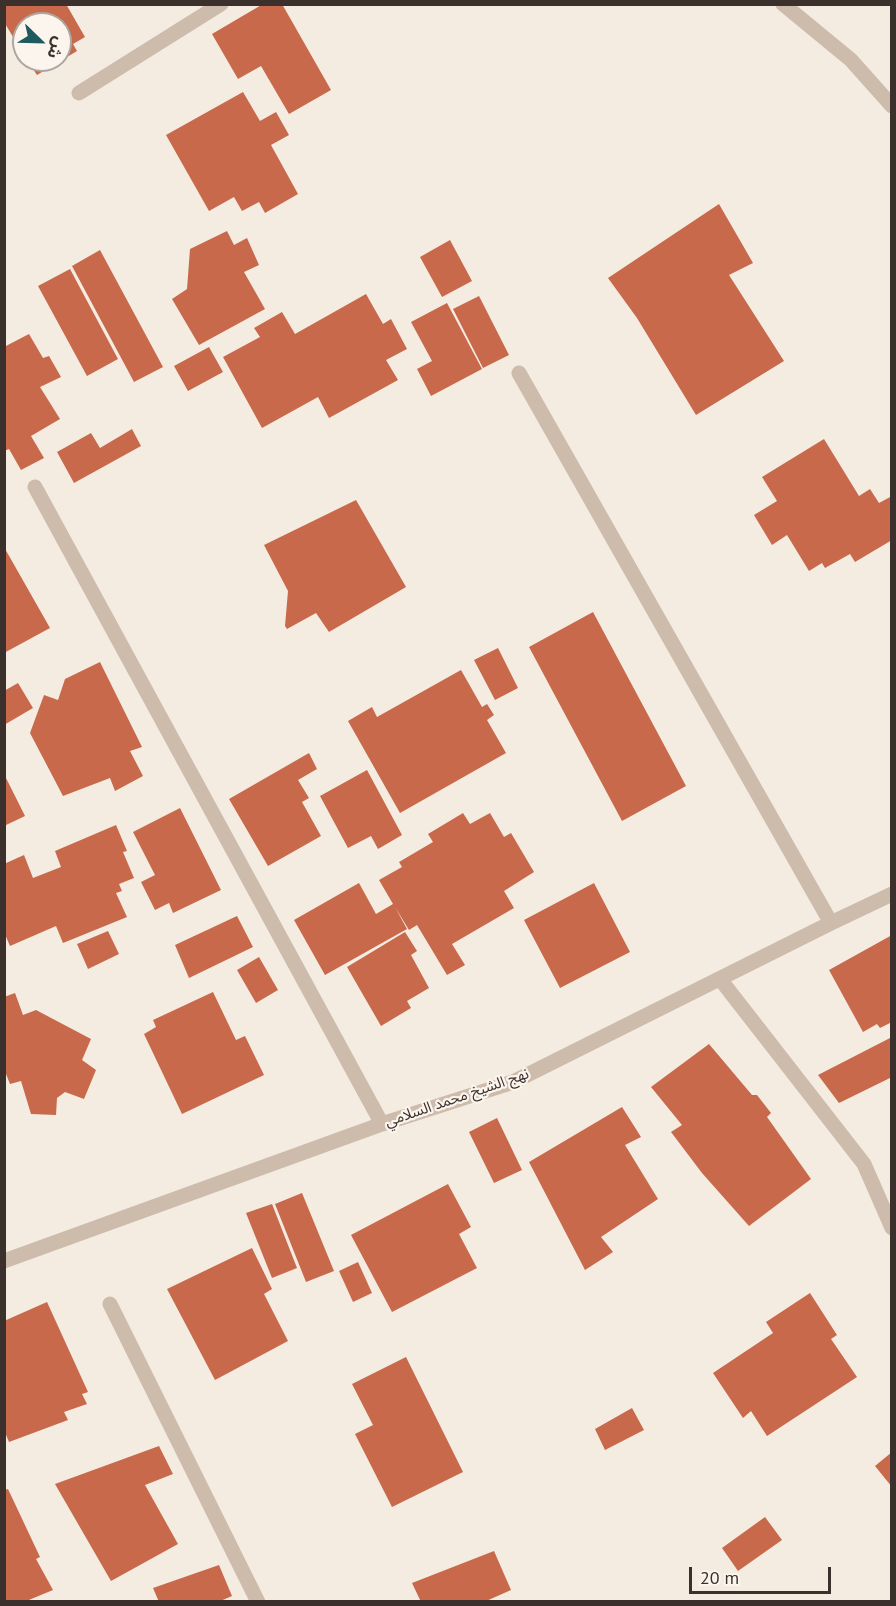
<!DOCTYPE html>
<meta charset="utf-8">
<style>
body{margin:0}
#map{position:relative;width:896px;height:1606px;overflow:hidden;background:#f4ebe1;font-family:"PT Sans","Noto Sans Arabic",sans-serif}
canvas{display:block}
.frame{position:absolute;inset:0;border:6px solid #3b302b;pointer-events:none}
.north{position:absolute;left:12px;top:12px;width:60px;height:60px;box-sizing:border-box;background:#fbf5ee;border:2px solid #aea6a0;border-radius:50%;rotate:113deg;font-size:16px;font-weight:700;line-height:24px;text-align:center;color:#3b302b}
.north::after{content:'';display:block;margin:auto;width:21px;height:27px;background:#1f5a5e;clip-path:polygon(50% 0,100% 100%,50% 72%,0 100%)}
.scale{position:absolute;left:689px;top:1567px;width:142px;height:27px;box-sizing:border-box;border:3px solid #3b302b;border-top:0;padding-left:8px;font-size:18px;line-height:21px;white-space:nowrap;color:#3b302b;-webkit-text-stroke:4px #fbf5ee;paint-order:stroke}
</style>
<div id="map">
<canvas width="896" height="1606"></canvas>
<div class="frame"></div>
<div class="north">ش</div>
<div class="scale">20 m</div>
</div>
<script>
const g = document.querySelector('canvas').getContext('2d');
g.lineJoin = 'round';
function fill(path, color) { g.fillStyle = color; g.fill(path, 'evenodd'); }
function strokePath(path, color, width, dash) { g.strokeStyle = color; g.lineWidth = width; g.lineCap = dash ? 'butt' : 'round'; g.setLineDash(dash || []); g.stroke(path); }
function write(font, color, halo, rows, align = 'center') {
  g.font = font + ' "PT Sans","Noto Sans Arabic",sans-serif'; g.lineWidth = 4.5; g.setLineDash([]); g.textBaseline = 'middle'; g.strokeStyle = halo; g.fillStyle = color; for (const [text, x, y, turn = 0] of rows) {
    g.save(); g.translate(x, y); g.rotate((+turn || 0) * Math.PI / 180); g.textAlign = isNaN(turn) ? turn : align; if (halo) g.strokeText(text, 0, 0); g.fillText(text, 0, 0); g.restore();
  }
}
fill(new Path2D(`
 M 4,4 L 66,4 L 85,37 L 73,44 L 77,51 L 37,75 L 27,60 L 60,60 L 60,24 L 24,24 L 24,55 L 4,22 Z
 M 263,4 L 282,4 L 331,90 L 289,114 L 261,66 L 238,79 L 212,34 Z
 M 243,92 L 260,121 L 276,112 L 289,135 L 271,145 L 298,194 L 265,213 L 259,202 L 242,211 L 234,197 L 209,211 L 166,135 Z
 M 719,204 L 753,263 L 729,275 L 784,361 L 696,415 L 637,318 L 608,278 Z
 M 227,231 L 234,245 L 247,238 L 259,265 L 244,272 L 265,309 L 199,345 L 172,299 L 187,289 L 190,249 Z
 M 450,240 L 472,281 L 442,297 L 420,257 Z
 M 100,250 L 163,367 L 134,382 L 72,266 Z
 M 70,269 L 118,359 L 87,376 L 38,286 Z
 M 366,294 L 383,324 L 391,319 L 407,349 L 386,360 L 398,380 L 329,418 L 318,397 L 262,428 L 223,357 L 260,337 L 254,328 L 282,312 L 295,334 Z
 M 479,296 L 509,355 L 483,368 L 453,309 Z
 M 447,303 L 482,369 L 431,396 L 417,369 L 432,361 L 411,322 Z
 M 29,334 L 43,358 L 49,356 L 61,377 L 40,387 L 60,419 L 31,436 L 44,458 L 21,470 L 9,449 L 4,451 L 4,347 Z
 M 209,347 L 223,372 L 188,391 L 174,366 Z
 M 132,429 L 141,446 L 74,483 L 57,452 L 91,433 L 100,448 Z
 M 824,439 L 859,496 L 870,489 L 879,503 L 892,496 L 892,540 L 855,562 L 850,554 L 825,568 L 822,563 L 809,571 L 787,535 L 772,545 L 754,515 L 777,501 L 762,477 Z
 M 356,500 L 406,587 L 329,632 L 316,613 L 287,629 L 285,626 L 288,591 L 264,545 Z
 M 4,547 L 50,628 L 4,653 Z
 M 593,612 L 686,786 L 622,821 L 529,647 Z
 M 498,648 L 518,688 L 495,700 L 474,660 Z
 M 100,662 L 142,747 L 130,751 L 143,776 L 115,791 L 110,778 L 63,796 L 30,733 L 44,695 L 58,700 L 65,679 Z
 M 461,670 L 482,707 L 487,704 L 494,715 L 487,720 L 506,753 L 400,813 L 348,721 L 372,707 L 377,717 Z
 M 18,683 L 33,708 L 4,725 L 4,691 Z
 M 309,753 L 317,769 L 298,780 L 309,798 L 302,802 L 321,836 L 268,866 L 229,799 Z
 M 367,770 L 402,835 L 378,849 L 371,836 L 348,848 L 320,796 Z
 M 4,774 L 25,816 L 4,826 Z
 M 180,808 L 221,890 L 173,913 L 169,903 L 155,910 L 141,882 L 155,875 L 133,832 Z
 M 463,813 L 470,824 L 490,813 L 504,837 L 511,833 L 534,872 L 504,891 L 514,908 L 452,944 L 465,965 L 447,975 L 417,925 L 409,930 L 395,907 L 407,929 L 325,975 L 294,920 L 359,883 L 376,914 L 393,904 L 379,880 L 402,867 L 399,862 L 433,842 L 428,834 Z
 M 116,825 L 127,851 L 123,852 L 134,878 L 119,884 L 122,891 L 116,893 L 127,917 L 63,943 L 56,926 L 10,946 L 4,932 L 4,864 L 24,855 L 33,878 L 61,867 L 55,851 Z
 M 594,883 L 630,952 L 560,988 L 524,920 Z
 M 237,916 L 253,947 L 189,978 L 175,945 Z
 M 108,931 L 119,954 L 88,969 L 77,944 Z
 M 405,932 L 417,951 L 411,955 L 429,988 L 407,1001 L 411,1008 L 381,1026 L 347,967 Z
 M 892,935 L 892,1022 L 880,1028 L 877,1024 L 863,1032 L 829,970 Z
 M 259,957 L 278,990 L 256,1003 L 237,970 Z
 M 213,992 L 236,1040 L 245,1036 L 264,1075 L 182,1114 L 144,1034 L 156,1027 L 153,1020 Z
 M 15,993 L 23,1015 L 36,1010 L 91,1039 L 82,1060 L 96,1070 L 84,1099 L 65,1092 L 57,1098 L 56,1115 L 31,1114 L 21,1081 L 10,1084 L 4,1069 L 4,997 Z
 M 890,1038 L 892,1041 L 892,1077 L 839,1103 L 818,1075 Z
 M 709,1044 L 752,1095 L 757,1095 L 771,1113 L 767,1117 L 811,1179 L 749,1226 L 702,1173 L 671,1132 L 682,1125 L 651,1087 Z
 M 622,1107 L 641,1137 L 625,1145 L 658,1199 L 601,1237 L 613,1252 L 585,1270 L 529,1162 Z
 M 497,1118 L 522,1170 L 494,1183 L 469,1132 Z
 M 448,1184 L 471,1227 L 459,1234 L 477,1268 L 392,1312 L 351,1235 Z
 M 302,1193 L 334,1271 L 306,1282 L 275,1204 Z
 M 272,1204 L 297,1268 L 272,1278 L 246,1213 Z
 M 252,1248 L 272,1289 L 264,1294 L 288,1341 L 215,1380 L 167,1289 Z
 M 358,1262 L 372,1293 L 353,1302 L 339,1271 Z
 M 810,1293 L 837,1335 L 831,1339 L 857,1377 L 767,1436 L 751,1411 L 743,1418 L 713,1373 L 773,1333 L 766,1322 Z
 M 47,1302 L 88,1392 L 82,1394 L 87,1404 L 64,1412 L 68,1420 L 9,1442 L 4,1430 L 4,1321 Z
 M 406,1357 L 463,1472 L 392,1507 L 355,1434 L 373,1425 L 352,1384 Z
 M 632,1408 L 644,1430 L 605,1450 L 595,1429 Z
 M 159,1446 L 173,1474 L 145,1485 L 178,1544 L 111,1581 L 55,1484 Z
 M 892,1452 L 892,1487 L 875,1466 Z
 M 8,1489 L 40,1557 L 36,1559 L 53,1590 L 24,1602 L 4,1602 L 4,1490 Z
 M 765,1517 L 782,1540 L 738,1571 L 722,1548 Z
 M 494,1551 L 511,1590 L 484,1602 L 421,1602 L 412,1583 Z
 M 219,1565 L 232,1596 L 218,1602 L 159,1602 L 153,1588 Z`), '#c8694b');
strokePath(new Path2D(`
 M 783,4 L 851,60 L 892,106
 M 79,93 L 221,4
 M 519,373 L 831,923
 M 35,487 L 382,1124
 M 720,979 L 864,1164 L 892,1228
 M 4,1261 L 382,1124 L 513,1082 L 831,923 L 892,894
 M 110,1304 L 258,1602`), '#cdbbac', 15);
write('15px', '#3b302b', '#fbf5ee', [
 ["نهج الشيخ محمد السلامي",457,1098,-19]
]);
</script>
